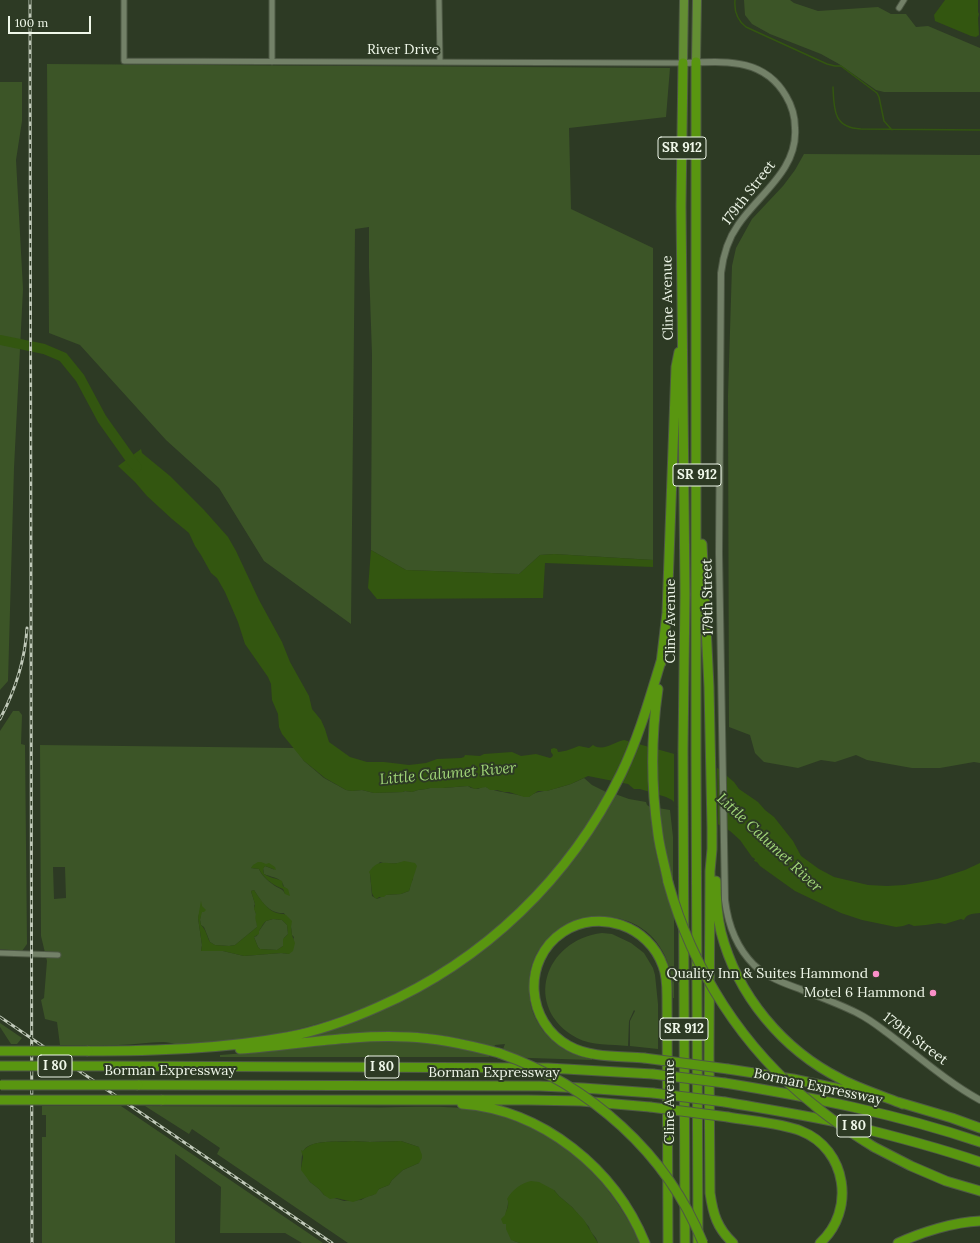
<!DOCTYPE html>
<style>
body{margin:0}
#map{position:relative;width:980px;height:1243px;overflow:hidden;background:#2d3a24;font-family:Lora,serif}
canvas{display:block}
.scale{position:absolute;left:8px;top:16px;width:83px;height:18px;box-sizing:border-box;border:2px solid #eff7e9;border-top:0;padding-left:5px;font-size:12px;line-height:14px;white-space:nowrap;color:#eff7e9;-webkit-text-stroke:3px #2d3a24;paint-order:stroke}
</style>
<div id="map">
<canvas width="980" height="1243"></canvas>
<div class="scale">100 m</div>
</div>
<script>
const g = document.querySelector('canvas').getContext('2d');
g.lineJoin = 'round';
function fill(path, color) { g.fillStyle = color; g.fill(path, 'evenodd'); }
function strokePath(path, color, width, dash) { g.strokeStyle = color; g.lineWidth = width; g.lineCap = dash ? 'butt' : 'round'; g.setLineDash(dash || []); g.stroke(path); }
function write(font, color, halo, rows, align = 'center') {
  g.font = font + ' Lora,serif'; g.lineWidth = 4; g.setLineDash([]); g.textBaseline = 'middle'; g.strokeStyle = halo; g.fillStyle = color; for (const [text, x, y, turn = 0] of rows) {
    g.save(); g.translate(x, y); g.rotate((+turn || 0) * Math.PI / 180); g.textAlign = isNaN(turn) ? turn : align; if (halo) g.strokeText(text, 0, 0); g.fillText(text, 0, 0); g.restore();
  }
}
fill(new Path2D(`
 M 744,0 L 790,0 L 794,3 L 818,11 L 878,7 L 891,14 L 906,14 L 916,27 L 928,26 L 980,48 L 980,92 L 884,92 L 876,90 L 839,64 L 821,54 L 770,34 L 752,24 L 745,15 Z
 M 47,64 L 670,68 L 666,117 L 569,128 L 571,209 L 653,248 L 653,560 L 554,554 L 540,555 L 519,574 L 406,570 L 371,550 L 372,354 L 369,268 L 369,227 L 355,229 L 351,624 L 264,561 L 219,488 L 166,440 L 80,345 L 49,333 Z
 M 0,82 L 22,82 L 22,121 L 16,160 L 23,289 L 14,468 L 8,681 L 0,690 Z
 M 804,154 L 980,155 L 980,763 L 974,762 L 940,768 L 912,768 L 867,760 L 856,755 L 835,762 L 821,760 L 798,768 L 764,762 L 755,753 L 750,735 L 729,727 L 728,396 L 732,266 L 736,248 L 752,219 L 783,186 L 795,170 Z
 M 13,711 L 19,711 L 22,715 L 21,744 L 25,745 L 27,944 L 22,951 L 0,949 L 0,731 Z
 M 40,745 L 295,748 L 304,761 L 324,778 L 346,790 L 352,791 L 362,790 L 374,793 L 403,792 L 405,791 L 412,792 L 418,790 L 426,789 L 430,788 L 443,788 L 468,786 L 471,788 L 478,789 L 482,787 L 486,787 C 491,791 520,795 529,797 C 535,791 542,792 550,790 C 561,787 573,784 584,778 L 592,785 L 606,792 C 598,807 589,822 579,836 C 506,943 387,1017 259,1037 C 237,1040 216,1042 195,1043 C 189,1043 181,1045 175,1044 C 171,1043 168,1042 163,1042 C 148,1042 133,1045 118,1045 C 99,1046 79,1045 60,1045 L 57,1022 L 45,1019 L 41,1000 L 44,998 L 47,961 L 41,936 ZM 380,862 L 386,864 L 410,862 L 413,879 L 411,883 L 409,891 L 401,894 L 386,895 L 377,899 L 372,896 L 370,874 ZM 266,864 L 275,870 L 265,866 L 263,868 L 264,874 C 270,877 280,877 283,884 C 284,886 285,891 285,894 C 283,889 280,889 275,886 C 269,882 261,875 259,869 L 251,868 ZM 53,867 L 65,867 L 66,898 L 54,899 ZM 254,890 C 261,901 269,914 284,913 L 291,927 L 292,935 L 294,937 L 289,954 L 281,953 L 244,956 L 223,951 L 201,951 L 202,945 L 198,918 L 202,904 L 200,920 L 201,925 L 204,927 L 210,942 L 215,945 L 229,946 L 235,945 L 257,927 C 257,920 256,912 254,906 L 255,904 L 251,891 Z
 M 615,794 L 629,799 L 646,802 L 647,805 L 650,807 L 656,853 L 661,873 L 674,916 L 674,998 L 673,998 C 672,983 671,970 665,956 C 636,891 531,911 529,983 C 529,996 530,1009 537,1021 C 548,1042 569,1055 592,1059 L 592,1060 L 500,1057 L 505,1044 L 495,1045 L 494,1047 C 466,1039 438,1033 409,1032 C 371,1030 333,1036 295,1039 L 367,1015 L 504,931 Z
 M 658,808 L 670,810 L 673,837 L 673,878 L 672,880 L 665,851 Z
 M 273,919 L 282,920 L 287,925 L 288,934 L 284,938 L 283,946 L 277,950 L 260,949 L 258,947 L 254,937 L 257,936 L 259,931 L 266,921 Z
 M 602,933 L 612,934 L 631,943 L 644,953 L 653,968 L 655,975 L 658,1004 L 658,1049 L 630,1046 L 630,1021 L 635,1011 L 634,1010 L 629,1021 L 628,1046 C 612,1044 591,1046 577,1038 C 522,1008 544,940 602,933 Z
 M 0,1023 L 22,1038 L 17,1044 L 11,1044 L 0,1027 Z
 M 408,1040 L 444,1044 L 490,1055 L 489,1057 L 220,1057 L 220,1055 L 259,1052 L 369,1041 Z
 M 42,1106 L 121,1106 L 323,1243 L 302,1243 L 285,1233 L 220,1233 L 221,1187 L 175,1154 L 175,1243 L 42,1243 L 42,1137 L 46,1137 L 46,1115 L 42,1115 Z
 M 145,1106 C 208,1106 272,1107 336,1107 C 358,1107 380,1108 402,1107 C 425,1107 446,1106 469,1109 C 549,1121 607,1171 640,1243 L 598,1243 L 596,1238 L 591,1232 L 589,1227 L 572,1207 L 559,1196 L 554,1190 L 508,1201 C 508,1207 507,1208 506,1213 C 504,1223 510,1233 514,1241 L 520,1243 L 348,1243 L 217,1154 L 220,1148 L 192,1129 L 189,1134 ZM 353,1141 L 370,1142 L 401,1141 L 419,1147 L 419,1163 L 403,1170 L 392,1180 L 389,1185 L 379,1189 L 373,1195 L 368,1196 L 361,1200 L 344,1201 L 324,1195 L 319,1189 L 310,1182 L 301,1167 C 302,1163 301,1157 303,1152 C 307,1139 341,1142 353,1141 Z`), '#3c5527');
fill(new Path2D(`
 M 945,0 L 978,0 L 978,12 L 979,14 L 978,18 L 979,35 L 976,37 L 971,36 L 935,21 L 934,15 Z
 M 141,449 L 142,453 L 170,476 L 204,510 L 228,537 L 236,551 L 259,600 L 282,642 L 290,662 L 309,696 L 312,709 L 321,720 L 325,729 L 329,742 L 350,757 L 367,762 L 384,762 L 409,765 L 426,763 L 437,759 L 461,758 L 464,757 L 465,755 L 480,756 L 484,754 L 512,752 L 521,756 L 536,754 L 550,758 L 552,757 L 553,755 L 551,752 L 551,749 L 554,748 L 557,749 L 558,752 C 564,752 574,748 579,746 L 589,748 L 593,745 C 603,752 614,742 624,740 L 714,765 L 734,782 L 739,789 L 758,802 L 765,810 L 774,817 L 793,841 L 801,856 L 819,869 L 834,877 L 868,885 L 887,886 L 904,885 L 922,882 L 937,879 L 965,870 L 980,863 L 980,913 C 974,914 967,913 964,920 L 961,919 L 945,924 L 939,923 L 926,925 L 914,926 L 909,924 L 903,926 L 896,927 L 862,920 L 841,913 L 795,891 L 760,866 L 757,862 L 754,861 L 755,859 L 752,857 L 740,840 L 730,831 L 714,822 L 677,805 L 672,800 L 666,797 L 640,789 L 634,789 L 628,784 L 588,776 L 571,784 L 547,791 L 538,791 L 529,797 L 524,797 L 509,792 L 504,792 L 497,790 L 490,790 L 486,787 L 475,789 L 468,786 L 443,788 L 430,788 L 426,789 L 418,790 L 412,792 L 405,791 L 403,792 L 374,793 L 362,790 L 352,791 L 346,790 L 325,778 L 304,761 L 282,734 L 279,727 L 278,714 L 272,700 L 271,684 L 268,677 L 245,644 L 238,622 L 225,592 L 217,578 L 211,573 L 201,555 L 195,546 L 189,533 L 172,519 L 147,496 L 135,482 L 118,466 Z
 M 371,550 L 406,570 L 519,574 L 540,555 L 554,554 L 653,560 L 653,567 L 545,563 L 543,598 L 377,599 L 368,588 Z
 M 404,861 L 415,863 L 417,866 L 409,891 L 401,894 L 386,895 L 384,897 L 379,897 L 377,899 C 374,898 373,896 372,893 L 370,874 L 369,872 C 380,855 389,868 404,861 Z
 M 258,862 L 261,862 L 266,864 L 269,863 L 275,867 L 276,870 L 265,866 L 263,869 L 264,874 C 270,878 276,878 282,881 L 283,886 L 288,889 L 290,896 L 285,894 L 283,889 C 274,886 262,877 259,869 L 251,868 L 253,865 Z
 M 254,890 C 259,898 268,911 277,913 C 280,914 283,913 286,915 L 292,921 L 291,927 L 292,935 L 295,943 L 293,951 L 289,954 L 281,953 L 244,956 L 223,951 L 201,951 L 202,945 L 198,918 L 201,901 L 202,906 L 206,910 L 204,912 L 202,912 L 200,920 L 201,925 C 206,929 207,937 210,942 L 215,945 L 229,946 L 235,945 L 257,927 C 257,922 254,919 256,914 L 254,909 L 255,904 L 251,891 ZM 273,919 L 282,920 L 287,925 L 288,934 L 283,939 L 283,946 L 277,950 L 260,949 L 258,947 L 254,937 L 259,934 L 259,931 L 264,923 L 266,921 Z
 M 353,1141 L 370,1142 L 401,1141 L 419,1147 L 422,1155 L 422,1158 L 419,1163 L 403,1170 L 392,1180 L 389,1185 L 379,1189 L 376,1194 L 373,1195 L 353,1202 L 336,1198 L 330,1199 L 324,1195 L 319,1189 L 310,1182 L 301,1170 L 301,1168 L 303,1157 L 301,1150 L 303,1151 C 313,1138 337,1143 353,1141 Z
 M 531,1181 L 539,1182 L 554,1190 L 559,1196 L 572,1207 L 584,1220 L 598,1243 L 520,1243 L 511,1240 L 506,1229 L 506,1224 L 503,1224 L 501,1219 L 505,1215 C 506,1210 509,1207 508,1201 L 507,1199 C 512,1190 521,1183 531,1181 Z`), '#335610');
fill(new Path2D(`
 M 674,752 L 676,753 L 702,757 L 717,765 L 718,827 L 690,815 L 674,805 Z`), '#2d3a24');
strokePath(new Path2D(`
 M 735,0 C 734,11 737,20 746,27 L 827,64 L 835,66 L 841,66 L 877,93 L 879,97 L 884,121 L 892,130
 M 833,87 C 834,109 833,128 861,129 L 980,130`), '#335610', 1.5);
strokePath(new Path2D(`
 M 0,340 L 44,349 L 63,357 L 80,378 L 102,419 L 134,464 L 137,467`), '#335610', 10);
const minor = new Path2D(`
 M 124,0 L 124,61 L 683,63
 M 272,0 L 272,62
 M 439,0 L 440,62
 M 899,8 L 904,0
 M 0,953 L 58,955`);
const tertiary = new Path2D(`
 M 683,63 C 722,62 763,56 786,96 C 792,106 795,117 795,128 C 798,170 759,194 738,225 C 728,239 723,256 721,273 L 719,553 L 725,900 C 728,925 736,947 754,965 C 767,977 783,983 800,989 C 819,997 840,1004 859,1014 C 869,1019 878,1026 886,1032 C 917,1055 947,1082 980,1100`);
const primary = new Path2D(`
 M 696,62 L 697,0
 M 683,63 L 684,0`);
const motorway = new Path2D(`
 M 696,62 L 696,755 L 698,1243
 M 683,63 L 681,206 L 685,594 L 683,749 L 685,1243
 M 702,544 L 709,687 L 712,828 L 712,849 L 710,871 L 709,1056 L 710,1193 C 713,1214 717,1228 733,1243
 M 661,663 L 667,613 L 676,367 L 679,352
 M 658,689 C 651,737 651,786 658,834 C 660,850 665,866 668,882
 M 716,881 C 716,898 717,915 721,932 C 737,995 783,1050 841,1079 C 860,1089 882,1096 903,1104
 M 240,1049 C 296,1045 352,1034 408,1037 C 439,1038 469,1045 499,1053
 M 88,1051 C 155,1051 221,1049 287,1037 C 318,1031 349,1020 378,1007 C 484,961 570,878 621,774 C 639,737 650,697 662,658
 M 644,1058 C 621,1056 590,1058 569,1046 C 526,1023 521,960 563,932 C 599,908 649,926 663,966 C 667,976 667,986 667,996 L 668,1243
 M 111,1066 L 548,1068 L 653,1074
 M 728,1069 L 793,1079 L 868,1095
 M 725,1083 C 811,1097 897,1114 980,1142
 M 138,1085 L 540,1086 L 583,1088 L 653,1093
 M 162,1100 L 528,1100 L 581,1101 L 650,1107
 M 725,1102 C 765,1109 805,1115 845,1124 C 890,1135 936,1147 980,1162
 M 898,1102 L 952,1118 L 980,1128
 M 462,1104 C 543,1110 615,1169 645,1243
 M 728,1117 C 750,1121 781,1123 801,1131 C 847,1149 856,1211 820,1243
 M 874,1147 L 911,1166 L 946,1181 L 980,1191
 M 898,1243 C 922,1232 954,1222 980,1221`);
strokePath(minor, '#4e5945', 7);
strokePath(tertiary, '#4e5945', 8);
strokePath(primary, '#4e5945', 10);
strokePath(motorway, '#4e5945', 11);
strokePath(minor, '#738168', 5);
strokePath(tertiary, '#738168', 6);
strokePath(primary, '#638e33', 8);
strokePath(motorway, '#599610', 9);
const rail = new Path2D(`
 M 30,0 L 32,1243
 M 0,719 C 15,691 25,660 27,628
 M 0,1017 L 332,1243`);
strokePath(rail, '#c1caba', 3);
strokePath(rail, '#2d3a24', 1.5, [4.5]);
const motorwayBridge = new Path2D(`
 M 668,882 C 692,969 743,1049 814,1105 C 833,1121 853,1134 874,1147
 M 0,1051 L 88,1051
 M 499,1053 C 590,1085 667,1153 703,1243
 M 644,1058 L 728,1069
 M 0,1066 L 111,1066
 M 653,1074 L 725,1083
 M 1,1085 L 138,1085
 M 653,1093 L 725,1102
 M 0,1100 L 162,1100
 M 650,1107 L 728,1117`);
strokePath(motorwayBridge, '#4e5945', 11, []);
strokePath(motorwayBridge, '#599610', 9);
for (const [x, y, r, color] of [
 [876,974,4,"#fa8fc8"],
 [933,993,4,"#fa8fc8"]
]) { const dot = new Path2D(); dot.arc(x, y, r, 0, 2 * Math.PI); g.fillStyle = color; g.fill(dot); strokePath(dot, '#2d3a24', 1.5); }
for (const [x, y, w] of [
 [682,148,48],
 [697,475,48],
 [684,1029,48],
 [55,1066,34],
 [382,1067,34],
 [854,1126,34]
]) { const box = new Path2D(); box.roundRect(x - w / 2, y - 11, w, 22, 3); g.fillStyle = '#2d3a24'; g.fill(box); strokePath(box, '#eff7e9', 1); }
write('bold 13px', '#eff7e9', null, [
 ["SR 912",682,148],
 ["SR 912",697,475],
 ["SR 912",684,1029],
 ["I 80",55,1066],
 ["I 80",382,1067],
 ["I 80",854,1126]
]);
write('14px', '#eff7e9', '#2d3a24', [
 ["River Drive",403,50],
 ["179th Street",749,193,-52],
 ["Cline Avenue",668,298,-91],
 ["179th Street",708,597,-91],
 ["Cline Avenue",671,621,-90],
 ["179th Street",915,1039,37],
 ["Borman Expressway",170,1071],
 ["Borman Expressway",494,1073],
 ["Borman Expressway",818,1087,12],
 ["Cline Avenue",670,1102,-90]
]);
write('14px', '#eff7e9', '#2d3a24', [
 ["Quality Inn & Suites Hammond",868,974],
 ["Motel 6 Hammond",925,993]
], 'right');
write('italic 15px', '#a1d678', '#2d3a24', [
 ["Little Calumet River",448,774,-5],
 ["Little Calumet River",769,843,43]
]);
</script>
